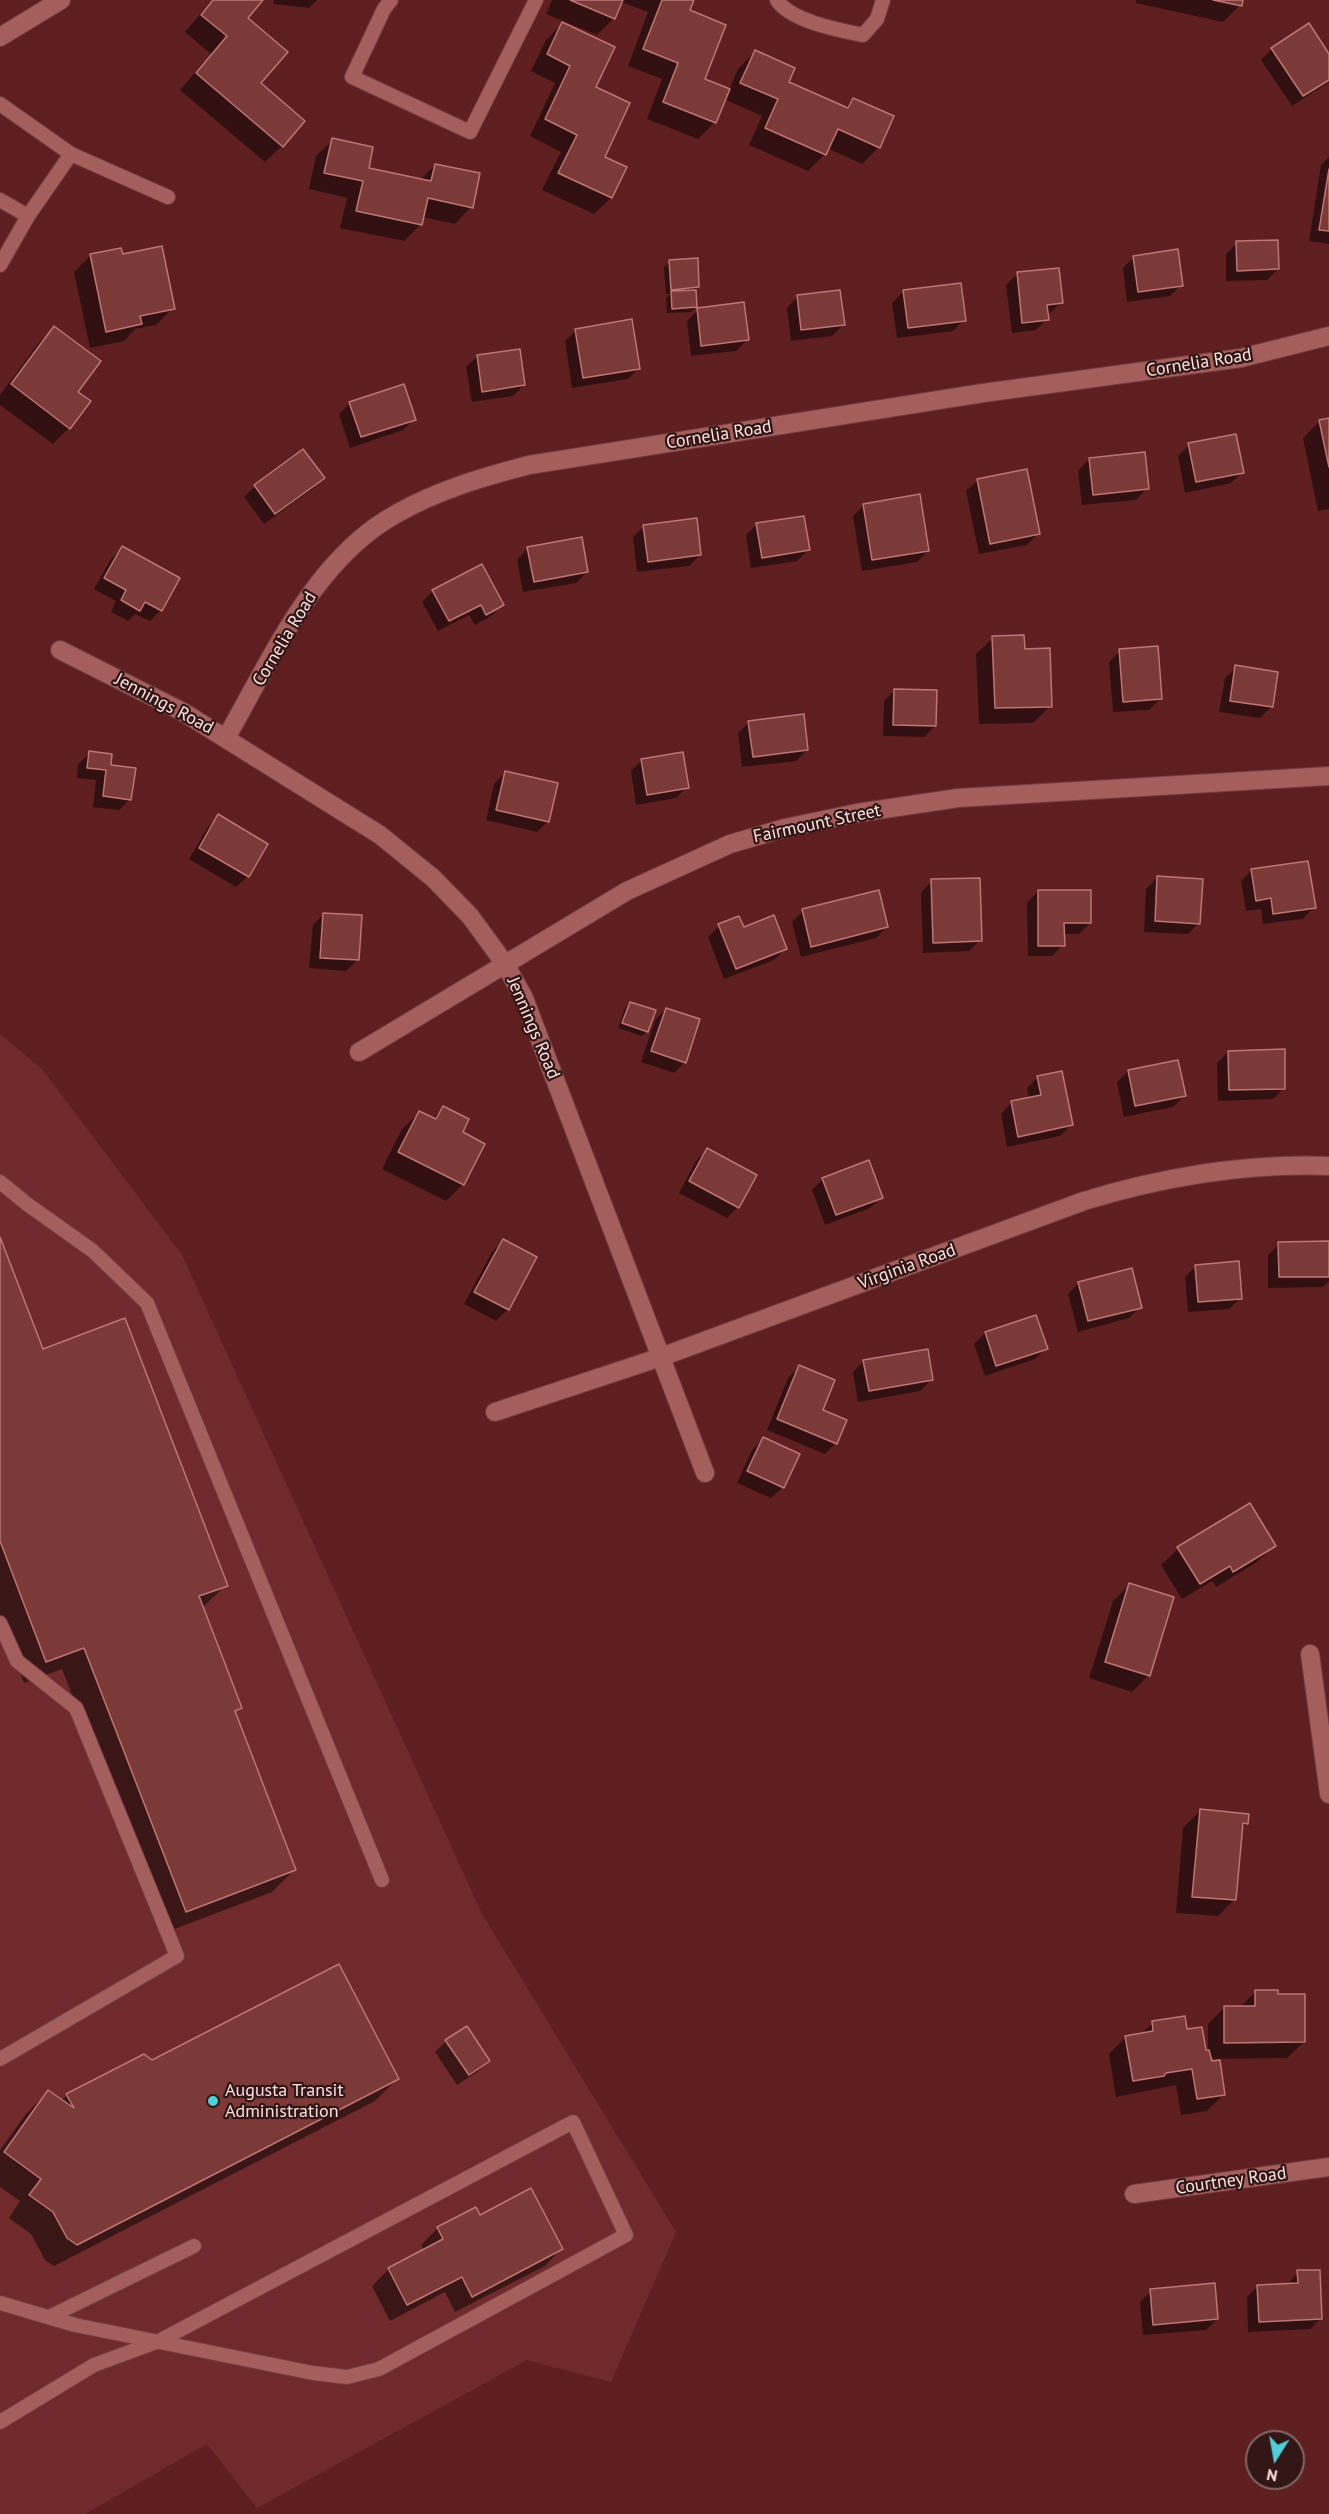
<!DOCTYPE html>
<style>
body{margin:0}
#map{position:relative;width:1329px;height:2514px;overflow:hidden;background:#5f1f21;font-family:"PT Sans",sans-serif}
canvas{display:block}
.north{position:absolute;left:1245px;top:2430px;width:60px;height:60px;box-sizing:border-box;background:#321515;border:2px solid #826766;border-radius:50%;rotate:191deg;font-size:16px;font-weight:700;line-height:24px;text-align:center;color:#fbe2e0}
.north::after{content:'';display:block;margin:auto;width:21px;height:27px;background:#52ccd5;clip-path:polygon(50% 0,100% 100%,50% 72%,0 100%)}
</style>
<div id="map">
<canvas width="1329" height="2514"></canvas>
<div class="north">N</div>
</div>
<script>
const g = document.querySelector('canvas').getContext('2d');
g.lineJoin = 'round';
function fill(path, color) { g.fillStyle = color; g.fill(path, 'evenodd'); }
function strokePath(path, color, width, dash) { g.strokeStyle = color; g.lineWidth = width; g.lineCap = dash ? 'butt' : 'round'; g.setLineDash(dash || []); g.stroke(path); }
function write(font, color, halo, rows, align = 'center') {
  g.font = font + ' "PT Sans",sans-serif'; g.lineWidth = 4.5; g.setLineDash([]); g.textBaseline = 'middle'; g.strokeStyle = halo; g.fillStyle = color; for (const [text, x, y, turn = 0] of rows) {
    g.save(); g.translate(x, y); g.rotate((+turn || 0) * Math.PI / 180); g.textAlign = isNaN(turn) ? turn : align; if (halo) g.strokeText(text, 0, 0); g.fillText(text, 0, 0); g.restore();
  }
}
fill(new Path2D(`
 M 0,1034 L 42,1069 L 182,1255 L 482,1914 L 676,2232 L 611,2382 L 527,2360 L 257,2508 L 207,2444 L 85,2514 L 0,2514 Z`), '#702a2c');
fill(new Path2D(`
 M 212,0 L 261,0 L 246,18 L 259,83 L 282,146 L 265,162 L 180,90 L 211,54 L 185,32 Z
 M 274,0 L 317,0 L 309,8 L 273,4 Z
 M 552,0 L 692,0 L 688,11 L 703,80 L 729,90 L 738,69 L 755,52 L 787,83 L 845,108 L 853,99 L 879,147 L 862,164 L 827,148 L 825,154 L 808,171 L 749,145 L 762,116 L 724,99 L 715,122 L 698,139 L 647,119 L 662,79 L 628,66 L 648,12 L 621,2 L 614,18 L 597,35 L 546,14 Z
 M 1136,0 L 1241,0 L 1240,5 L 1223,22 L 1136,3 Z
 M 562,24 L 594,88 L 603,158 L 625,168 L 611,198 L 594,214 L 542,190 L 561,152 L 530,136 L 555,83 L 531,71 L 546,40 Z
 M 1272,49 L 1329,57 L 1329,82 L 1292,106 L 1261,60 Z
 M 333,140 L 367,169 L 420,180 L 435,165 L 471,207 L 455,224 L 422,217 L 420,225 L 404,241 L 340,228 L 347,198 L 309,189 L 316,156 Z
 M 1329,157 L 1329,244 L 1309,241 L 1321,165 Z
 M 1237,243 L 1278,269 L 1267,280 L 1226,281 L 1226,254 Z
 M 91,255 L 173,308 L 156,325 L 135,329 L 124,341 L 90,348 L 74,272 Z
 M 1134,257 L 1181,285 L 1170,296 L 1127,302 L 1123,268 Z
 M 670,262 L 698,287 L 695,290 L 696,307 L 691,312 L 667,313 L 666,298 L 670,294 L 666,294 L 664,267 Z
 M 1017,274 L 1061,302 L 1050,313 L 1047,314 L 1047,319 L 1036,330 L 1012,333 L 1006,285 Z
 M 904,291 L 964,320 L 953,331 L 897,338 L 892,303 Z
 M 798,296 L 843,325 L 832,336 L 791,341 L 787,308 Z
 M 698,310 L 747,340 L 736,351 L 691,356 L 687,321 Z
 M 54,328 L 76,392 L 69,428 L 53,444 L 0,405 L 0,395 L 38,344 Z
 M 576,330 L 639,368 L 628,379 L 572,388 L 565,341 Z
 M 478,356 L 524,385 L 513,396 L 472,402 L 466,367 Z
 M 350,403 L 414,419 L 403,430 L 350,448 L 339,414 Z
 M 1329,419 L 1329,509 L 1318,511 L 1303,438 L 1320,421 Z
 M 1189,445 L 1242,472 L 1231,483 L 1185,493 L 1178,456 Z
 M 303,451 L 323,478 L 312,489 L 264,524 L 244,497 L 255,486 Z
 M 1089,459 L 1147,488 L 1136,500 L 1082,505 L 1078,471 Z
 M 978,480 L 1038,534 L 1027,545 L 979,554 L 966,491 Z
 M 864,505 L 928,551 L 917,562 L 862,571 L 853,516 Z
 M 757,524 L 808,550 L 797,561 L 751,568 L 746,535 Z
 M 644,526 L 700,555 L 689,566 L 637,572 L 633,537 Z
 M 122,548 L 178,579 L 161,610 L 150,621 L 135,614 L 128,621 L 111,612 L 116,601 L 94,589 L 111,559 Z
 M 528,548 L 587,572 L 576,583 L 523,592 L 517,560 Z
 M 433,591 L 502,605 L 491,616 L 475,625 L 469,615 L 438,631 L 422,602 Z
 M 993,638 L 1023,650 L 1050,706 L 1033,723 L 979,724 L 976,654 Z
 M 1120,651 L 1160,699 L 1149,710 L 1113,712 L 1109,662 Z
 M 1236,667 L 1271,707 L 1260,718 L 1219,712 L 1225,678 Z
 M 895,690 L 935,726 L 924,737 L 883,736 L 884,701 Z
 M 749,722 L 807,750 L 796,761 L 742,767 L 738,733 Z
 M 90,753 L 109,766 L 130,799 L 119,810 L 93,807 L 96,780 L 77,778 L 78,764 Z
 M 642,760 L 687,787 L 676,798 L 636,805 L 631,771 Z
 M 505,773 L 548,821 L 537,832 L 486,820 L 494,784 Z
 M 219,816 L 266,844 L 248,876 L 236,887 L 189,859 L 208,827 Z
 M 1252,870 L 1314,907 L 1303,919 L 1263,924 L 1261,909 L 1246,911 L 1241,881 Z
 M 1157,878 L 1199,923 L 1188,934 L 1144,932 L 1146,889 Z
 M 932,881 L 980,940 L 969,951 L 923,953 L 921,892 Z
 M 1038,891 L 1090,923 L 1079,934 L 1063,934 L 1063,945 L 1052,956 L 1028,956 L 1027,903 Z
 M 803,911 L 887,927 L 876,938 L 801,957 L 792,922 Z
 M 324,914 L 357,960 L 346,971 L 309,968 L 313,925 Z
 M 719,926 L 743,929 L 785,949 L 774,960 L 724,979 L 708,937 Z
 M 630,1003 L 647,1031 L 642,1036 L 618,1028 L 625,1008 Z
 M 666,1009 L 685,1062 L 674,1073 L 641,1062 L 655,1020 Z
 M 1228,1052 L 1284,1088 L 1273,1099 L 1218,1101 L 1217,1063 Z
 M 1128,1071 L 1184,1096 L 1173,1107 L 1124,1117 L 1117,1082 Z
 M 1038,1077 L 1071,1125 L 1060,1136 L 1007,1147 L 1001,1114 L 1012,1102 L 1029,1099 L 1027,1088 Z
 M 443,1108 L 461,1133 L 463,1184 L 446,1201 L 382,1169 L 402,1129 L 419,1113 L 432,1119 Z
 M 707,1150 L 738,1207 L 727,1218 L 679,1193 L 696,1161 Z
 M 823,1179 L 882,1197 L 870,1208 L 825,1225 L 812,1190 Z
 M 0,1241 L 42,1351 L 226,1585 L 202,1608 L 240,1707 L 234,1713 L 294,1870 L 272,1892 L 164,1933 L 62,1669 L 24,1683 L 0,1620 Z
 M 503,1241 L 535,1258 L 507,1310 L 496,1321 L 464,1304 L 492,1252 Z
 M 1329,1243 L 1329,1281 L 1323,1287 L 1268,1288 L 1268,1255 L 1279,1244 Z
 M 1196,1266 L 1241,1298 L 1229,1309 L 1188,1312 L 1185,1277 Z
 M 1079,1283 L 1140,1307 L 1129,1318 L 1078,1332 L 1068,1294 Z
 M 985,1333 L 1046,1348 L 1035,1359 L 985,1376 L 974,1344 Z
 M 864,1361 L 931,1380 L 920,1391 L 858,1402 L 853,1372 Z
 M 799,1367 L 836,1443 L 825,1454 L 767,1430 L 788,1378 Z
 M 763,1439 L 783,1487 L 771,1498 L 737,1483 L 752,1450 Z
 M 1274,1546 L 1257,1562 L 1216,1587 L 1212,1581 L 1182,1599 L 1161,1565 L 1178,1549 Z
 M 1130,1584 L 1149,1675 L 1132,1692 L 1089,1678 L 1113,1601 Z
 M 1200,1811 L 1247,1823 L 1241,1829 L 1234,1900 L 1218,1916 L 1176,1913 L 1183,1828 Z
 M 1255,1992 L 1304,2042 L 1287,2058 L 1210,2059 L 1224,2094 L 1207,2111 L 1181,2115 L 1176,2085 L 1116,2097 L 1109,2054 L 1126,2037 L 1140,2035 L 1153,2023 L 1186,2031 L 1204,2052 L 1208,2051 L 1208,2024 L 1225,2007 L 1240,2007 Z
 M 446,2041 L 488,2061 L 477,2072 L 457,2085 L 435,2052 Z
 M 152,2062 L 397,2079 L 375,2101 L 54,2266 L 45,2260 L 31,2234 L 9,2218 L 20,2201 L 0,2187 L 0,2150 L 26,2114 L 48,2092 L 61,2101 L 67,2095 Z
 M 479,2217 L 561,2249 L 545,2266 L 455,2312 L 445,2292 L 390,2321 L 372,2286 L 389,2269 L 424,2250 L 421,2245 L 438,2228 Z
 M 1298,2272 L 1321,2318 L 1310,2329 L 1248,2332 L 1247,2297 L 1258,2286 L 1287,2285 Z
 M 1151,2291 L 1217,2319 L 1206,2330 L 1143,2335 L 1140,2302 Z`), '#0007');
const building = new Path2D(`
 M 213,0 L 263,0 L 248,18 L 288,52 L 261,83 L 305,121 L 283,147 L 196,73 L 227,36 L 201,15 Z
 M 570,0 L 623,0 L 615,19 Z
 M 662,0 L 694,0 L 690,10 L 726,25 L 705,79 L 730,89 L 716,123 L 663,102 L 678,63 L 643,49 Z
 M 1213,0 L 1243,0 L 1242,6 Z
 M 562,22 L 615,47 L 596,87 L 630,103 L 605,157 L 627,167 L 612,198 L 558,173 L 577,135 L 545,119 L 570,66 L 547,54 Z
 M 1309,23 L 1329,54 L 1329,80 L 1303,96 L 1271,48 Z
 M 755,50 L 795,68 L 789,82 L 848,108 L 853,98 L 894,116 L 880,148 L 838,129 L 826,155 L 765,128 L 778,99 L 740,83 Z
 M 332,138 L 373,147 L 369,168 L 431,181 L 435,164 L 480,173 L 473,208 L 428,198 L 422,225 L 356,211 L 363,181 L 324,173 Z
 M 1329,169 L 1329,231 L 1319,230 Z
 M 1278,240 L 1279,269 L 1237,271 L 1236,241 Z
 M 162,246 L 175,309 L 140,316 L 142,324 L 106,332 L 90,254 L 121,248 L 123,254 Z
 M 1178,249 L 1183,286 L 1138,292 L 1133,256 Z
 M 698,258 L 699,287 L 671,290 L 669,260 Z
 M 1059,268 L 1063,303 L 1047,305 L 1049,320 L 1022,323 L 1017,272 Z
 M 961,283 L 966,321 L 908,328 L 903,290 Z
 M 696,290 L 697,307 L 672,309 L 671,291 Z
 M 840,290 L 845,325 L 801,330 L 797,295 Z
 M 744,302 L 749,340 L 701,346 L 697,308 Z
 M 632,319 L 640,369 L 583,378 L 575,329 Z
 M 54,326 L 101,361 L 78,392 L 91,401 L 70,429 L 11,384 Z
 M 520,349 L 525,385 L 482,392 L 477,355 Z
 M 404,384 L 416,420 L 361,437 L 349,402 Z
 M 1329,418 L 1329,467 L 1319,420 Z
 M 1236,434 L 1244,473 L 1196,482 L 1188,443 Z
 M 303,449 L 325,478 L 275,514 L 254,485 Z
 M 1145,452 L 1149,489 L 1093,495 L 1089,458 Z
 M 1027,469 L 1040,534 L 990,544 L 977,479 Z
 M 920,494 L 929,551 L 872,560 L 863,504 Z
 M 804,516 L 810,550 L 762,558 L 756,523 Z
 M 697,518 L 701,555 L 648,562 L 643,525 Z
 M 582,537 L 588,572 L 534,582 L 527,547 Z
 M 122,546 L 180,578 L 162,611 L 145,602 L 140,611 L 121,600 L 126,590 L 104,578 Z
 M 482,564 L 504,605 L 486,615 L 481,605 L 449,621 L 432,590 Z
 M 1024,635 L 1025,649 L 1050,648 L 1052,707 L 995,708 L 992,636 Z
 M 1158,646 L 1162,699 L 1123,702 L 1119,649 Z
 M 1235,665 L 1278,672 L 1273,707 L 1230,701 Z
 M 894,689 L 937,690 L 936,726 L 893,725 Z
 M 804,714 L 808,750 L 753,757 L 748,721 Z
 M 89,751 L 112,754 L 111,765 L 136,768 L 131,800 L 103,796 L 106,770 L 87,768 Z
 M 683,752 L 689,788 L 647,795 L 641,759 Z
 M 505,771 L 558,783 L 549,822 L 496,810 Z
 M 218,814 L 268,844 L 249,877 L 199,848 Z
 M 1308,861 L 1316,908 L 1273,914 L 1271,898 L 1256,901 L 1251,869 Z
 M 1157,876 L 1203,879 L 1200,924 L 1155,921 Z
 M 980,878 L 982,941 L 933,943 L 931,879 Z
 M 879,890 L 888,927 L 811,947 L 802,909 Z
 M 1038,890 L 1091,890 L 1091,923 L 1064,923 L 1065,946 L 1038,946 Z
 M 323,913 L 362,915 L 359,960 L 320,958 Z
 M 774,915 L 787,949 L 736,969 L 718,924 L 739,916 L 744,927 Z
 M 630,1002 L 656,1010 L 648,1032 L 622,1023 Z
 M 666,1008 L 700,1019 L 686,1063 L 651,1051 Z
 M 1285,1049 L 1285,1089 L 1229,1090 L 1228,1051 Z
 M 1178,1060 L 1186,1096 L 1135,1106 L 1128,1070 Z
 M 1062,1071 L 1073,1125 L 1018,1137 L 1011,1101 L 1041,1095 L 1037,1076 Z
 M 443,1106 L 469,1119 L 463,1132 L 485,1144 L 464,1185 L 398,1152 L 419,1111 L 436,1119 Z
 M 707,1148 L 757,1175 L 739,1208 L 689,1181 Z
 M 869,1160 L 883,1198 L 836,1215 L 822,1178 Z
 M 0,1237 L 43,1349 L 125,1318 L 228,1586 L 199,1596 L 242,1708 L 235,1711 L 296,1870 L 186,1912 L 84,1648 L 46,1662 L 0,1541 Z
 M 503,1239 L 537,1257 L 509,1310 L 474,1292 Z
 M 1329,1241 L 1329,1277 L 1279,1277 L 1278,1242 Z
 M 1239,1261 L 1242,1299 L 1198,1302 L 1195,1265 Z
 M 1132,1268 L 1142,1308 L 1088,1321 L 1078,1282 Z
 M 1036,1315 L 1048,1349 L 996,1366 L 985,1332 Z
 M 928,1349 L 933,1380 L 869,1391 L 863,1360 Z
 M 799,1365 L 835,1380 L 823,1410 L 847,1420 L 837,1444 L 777,1419 Z
 M 763,1437 L 800,1454 L 784,1488 L 747,1471 Z
 M 1250,1503 L 1276,1546 L 1233,1572 L 1230,1566 L 1200,1584 L 1177,1547 Z
 M 1129,1583 L 1174,1597 L 1150,1676 L 1105,1662 Z
 M 1200,1809 L 1249,1814 L 1248,1824 L 1243,1823 L 1236,1900 L 1192,1897 Z
 M 339,1964 L 399,2079 L 77,2245 L 67,2238 L 53,2212 L 29,2195 L 41,2179 L 4,2152 L 48,2090 L 74,2108 L 66,2094 L 144,2054 L 152,2060 Z
 M 1255,1990 L 1278,1990 L 1278,1994 L 1305,1994 L 1305,2042 L 1224,2043 L 1224,2006 L 1255,2006 Z
 M 1185,2016 L 1187,2029 L 1202,2027 L 1206,2050 L 1209,2050 L 1212,2061 L 1220,2060 L 1225,2095 L 1197,2099 L 1192,2069 L 1166,2073 L 1164,2076 L 1133,2081 L 1125,2036 L 1153,2031 L 1152,2021 Z
 M 467,2026 L 490,2061 L 469,2075 L 445,2040 Z
 M 531,2188 L 563,2249 L 472,2297 L 462,2277 L 407,2305 L 388,2268 L 443,2239 L 437,2227 L 476,2207 L 480,2215 Z
 M 1297,2270 L 1320,2270 L 1322,2319 L 1259,2322 L 1257,2285 L 1298,2283 Z
 M 1215,2283 L 1218,2319 L 1153,2325 L 1150,2289 Z`);
fill(building, '#7b3938');
strokePath(building, '#bf7673', 1.5);
const lane = new Path2D(`
 M 391,0 L 384,9 L 352,77 L 470,132 L 536,0
 M 777,0 C 790,21 839,30 863,35 L 877,19 L 883,0
 M 0,104 L 71,154 L 168,197
 M 0,200 L 28,216
 M 0,265 L 28,216 L 71,154
 M 0,1182 L 27,1204 L 93,1251 L 147,1303 L 382,1880
 M 0,1623 L 17,1661 L 76,1708 L 177,1956 L 0,2059
 M 0,2303 L 75,2325 L 313,2373 L 347,2377 L 379,2369 L 626,2235 L 573,2122 L 159,2341 L 94,2365 L 0,2422
 M 49,2317 L 194,2246`);
const street = new Path2D(`
 M 0,37 L 61,0
 M 60,650 L 183,712 L 380,835 L 433,878 L 470,916 L 505,964 L 524,998 L 705,1473
 M 226,738 C 271,660 314,559 396,514 C 438,490 483,477 529,465 L 983,393 L 1241,358 L 1329,336
 M 359,1052 L 627,891 L 730,844 L 785,828 L 857,813 L 958,798 L 1329,776
 M 495,1412 L 661,1357 L 1084,1201 C 1163,1177 1247,1163 1329,1166
 M 1310,1654 L 1329,1794
 M 1134,2194 L 1329,2167`);
strokePath(lane, '#713c41', 16);
strokePath(street, '#713c41', 20);
strokePath(lane, '#a45e5c', 14);
strokePath(street, '#a45e5c', 18);
for (const [x, y, r, color] of [
 [213,2101,6,"#52ccd5"]
]) { const dot = new Path2D(); dot.arc(x, y, r, 0, 2 * Math.PI); g.fillStyle = color; g.fill(dot); strokePath(dot, '#321515', 2); }
write('18px', '#fbe2e0', '#321515', [
 ["Cornelia Road",1199,363,-9],
 ["Cornelia Road",719,435,-9],
 ["Cornelia Road",285,639,-59],
 ["Jennings Road",164,704,28],
 ["Fairmount Street",817,824,-12],
 ["Jennings Road",533,1028,67],
 ["Virginia Road",907,1267,-20],
 ["Courtney Road",1231,2181,-8]
]);
write('18px', '#fbe2e0', '#321515', [
 ["Augusta Transit",225,2091],
 ["Administration",225,2112]
], 'left');
</script>
